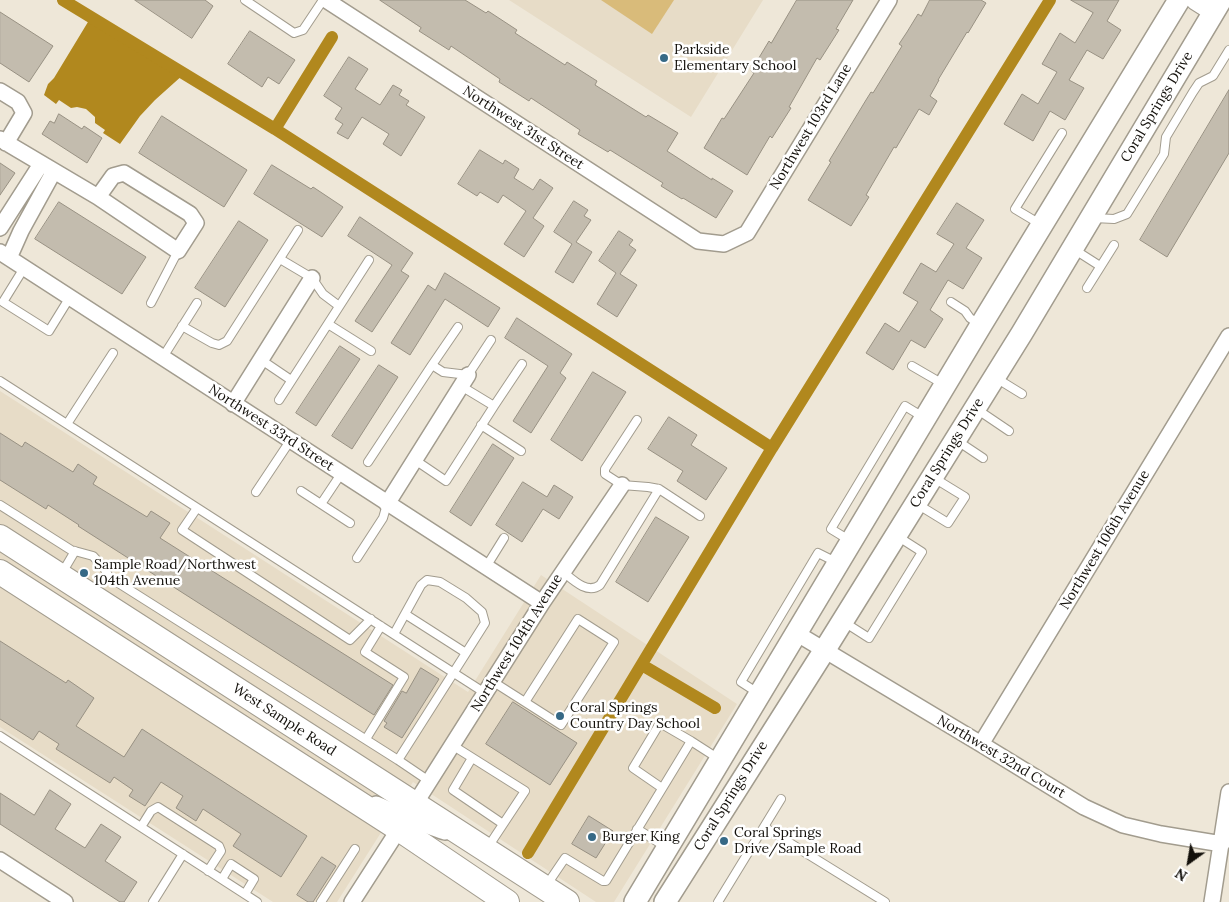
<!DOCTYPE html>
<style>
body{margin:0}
#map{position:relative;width:1229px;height:902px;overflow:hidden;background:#eee7d8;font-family:Lora,serif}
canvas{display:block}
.north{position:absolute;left:1164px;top:837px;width:50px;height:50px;-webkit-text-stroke:4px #fff;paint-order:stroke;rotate:212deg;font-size:14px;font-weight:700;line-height:20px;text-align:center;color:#13100b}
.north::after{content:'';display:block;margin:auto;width:18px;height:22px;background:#13100b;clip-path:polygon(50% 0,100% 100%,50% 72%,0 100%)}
</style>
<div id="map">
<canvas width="1229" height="902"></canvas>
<div class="north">N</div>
</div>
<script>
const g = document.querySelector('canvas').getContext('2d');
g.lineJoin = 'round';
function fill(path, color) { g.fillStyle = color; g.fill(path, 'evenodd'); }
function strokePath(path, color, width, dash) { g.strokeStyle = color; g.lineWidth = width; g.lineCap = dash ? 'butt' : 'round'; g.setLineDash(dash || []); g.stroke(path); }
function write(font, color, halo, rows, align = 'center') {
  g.font = font + ' Lora,serif'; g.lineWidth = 5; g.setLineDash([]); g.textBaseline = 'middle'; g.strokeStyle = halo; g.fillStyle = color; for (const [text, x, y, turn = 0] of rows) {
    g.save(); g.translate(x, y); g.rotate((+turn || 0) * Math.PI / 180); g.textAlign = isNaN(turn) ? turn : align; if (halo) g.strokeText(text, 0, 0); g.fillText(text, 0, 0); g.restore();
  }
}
fill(new Path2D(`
 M 509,0 L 763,0 L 691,117 Z
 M 0,391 L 468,692 L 541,575 L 737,704 L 614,902 L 596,902 L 413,782 L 337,902 L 273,902 L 0,727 Z`), '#e7dcc7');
fill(new Path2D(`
 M 601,0 L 674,0 L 652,34 Z`), '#d9bb7a');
fill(new Path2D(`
 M 91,17 L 184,74 L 155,100 L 140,116 L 120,144 L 103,133 L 105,130 L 95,123 L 95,117 L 86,109 L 77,107 L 71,108 L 59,100 L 56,104 L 44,95 L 48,84 L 54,78 Z`), '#b1881e');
strokePath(new Path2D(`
 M 63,0 L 275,129 L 772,448 L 528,853
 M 275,129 L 332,37
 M 772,448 L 1050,0
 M 642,665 L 715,708`), '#b1881e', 12);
const building = new Path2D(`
 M 135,0 L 205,0 L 213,6 L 192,38 Z
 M 380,0 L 465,0 L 486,13 L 488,11 L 517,30 L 515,33 L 565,65 L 567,62 L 597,81 L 595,85 L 646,117 L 648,115 L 678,133 L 667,151 L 712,180 L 712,178 L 733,191 L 716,218 L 683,198 L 682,199 L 661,186 L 663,183 L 610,150 L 608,152 L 578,134 L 580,130 L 531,98 L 529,101 L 499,82 L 500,79 L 451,46 L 449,50 L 419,31 L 421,28 Z
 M 797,0 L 853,0 L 836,29 L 839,30 L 820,60 L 817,58 L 789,107 L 791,108 L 772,138 L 770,136 L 747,175 L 704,148 L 722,118 L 724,119 L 754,73 L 751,71 L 769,41 L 771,43 Z
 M 930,0 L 981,0 L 986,3 L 968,33 L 967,32 L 938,80 L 939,80 L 930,96 L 937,101 L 929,115 L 919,109 L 896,148 L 894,147 L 866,195 L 869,197 L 851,226 L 808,200 L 831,162 L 829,161 L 866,100 L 871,92 L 873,93 L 902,46 L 899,44 L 907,32 L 918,14 L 921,16 Z
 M 1071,0 L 1119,0 L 1107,21 L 1121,30 L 1103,59 L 1087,50 L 1069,80 L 1084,88 L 1065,120 L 1050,111 L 1033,141 L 1004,124 L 1022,94 L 1038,104 L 1057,72 L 1042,64 L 1060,33 L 1075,43 L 1093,13 Z
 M 0,12 L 53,46 L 29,82 L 0,63 Z
 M 250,31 L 295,60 L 279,84 L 268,77 L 262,87 L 228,64 Z
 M 349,57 L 368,69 L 355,89 L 380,105 L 393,85 L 402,90 L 399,95 L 409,101 L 406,105 L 425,117 L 401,156 L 383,144 L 389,134 L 362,117 L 348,139 L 337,133 L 343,124 L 335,119 L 342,108 L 324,96 Z
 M 1229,90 L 1229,153 L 1167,257 L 1140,240 Z
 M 59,114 L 82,129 L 84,126 L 102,138 L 87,163 L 42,134 L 50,121 L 54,123 Z
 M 162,116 L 247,170 L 224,207 L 139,153 Z
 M 480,150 L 503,164 L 505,160 L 519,169 L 514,178 L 533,190 L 540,179 L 553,188 L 533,218 L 544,226 L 524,257 L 504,244 L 526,211 L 503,195 L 498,203 L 480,192 L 477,196 L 458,184 Z
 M 0,163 L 15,173 L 0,195 Z
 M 272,165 L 311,189 L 313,187 L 343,207 L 322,237 L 254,194 Z
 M 574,201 L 588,210 L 584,216 L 591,220 L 576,242 L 592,252 L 573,283 L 555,272 L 572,244 L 554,232 Z
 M 59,202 L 146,257 L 122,294 L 35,239 Z
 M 957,203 L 984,220 L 966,248 L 982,258 L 963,289 L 948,280 L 930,310 L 943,319 L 925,348 L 911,340 L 893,370 L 866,353 L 885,323 L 899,332 L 918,302 L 903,293 L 921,263 L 936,272 L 954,244 L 937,234 Z
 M 360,217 L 413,253 L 401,271 L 409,276 L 372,332 L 355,321 L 392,265 L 348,236 Z
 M 239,221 L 268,240 L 225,307 L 195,288 Z
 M 619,231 L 633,240 L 629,245 L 636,250 L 620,274 L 637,285 L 617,317 L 597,304 L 616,273 L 599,261 Z
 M 445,273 L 500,308 L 488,327 L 445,299 L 410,355 L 391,343 L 428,285 L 435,290 Z
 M 517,318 L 572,354 L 560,373 L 566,378 L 531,433 L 513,421 L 548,366 L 505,338 Z
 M 340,346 L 360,359 L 316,426 L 296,413 Z
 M 379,365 L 398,377 L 352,449 L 332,436 Z
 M 593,372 L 626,392 L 582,461 L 551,440 Z
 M 669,417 L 697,435 L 691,445 L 727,468 L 706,500 L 677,481 L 683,471 L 648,449 Z
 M 0,433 L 22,447 L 25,442 L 73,472 L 78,464 L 97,477 L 93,484 L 147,517 L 151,511 L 170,523 L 160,538 L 393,685 L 374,715 L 78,526 L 79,525 L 48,505 L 46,509 L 0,480 Z
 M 493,444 L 514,458 L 471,526 L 450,512 Z
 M 523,482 L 547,497 L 554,485 L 573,497 L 559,519 L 543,509 L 522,542 L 496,525 Z
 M 656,517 L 689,537 L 648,602 L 616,582 Z
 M 0,641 L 66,683 L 68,680 L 94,698 L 76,726 L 124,757 L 142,729 L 307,836 L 281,877 L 233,846 L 241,834 L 203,809 L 196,821 L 176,808 L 183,796 L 161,782 L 145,806 L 129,796 L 133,790 L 114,777 L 110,783 L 56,749 L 59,744 L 39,731 L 33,740 L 0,719 Z
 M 421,668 L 439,679 L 402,738 L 384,727 L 387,723 L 384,721 L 402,691 L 406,693 Z
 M 513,702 L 577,743 L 550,785 L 486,744 Z
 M 50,790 L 71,804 L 55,829 L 85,848 L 101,824 L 121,837 L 105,861 L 137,882 L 124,902 L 120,902 L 0,824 L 0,793 L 34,815 Z
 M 589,816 L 613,831 L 596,858 L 572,844 Z
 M 322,857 L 336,866 L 313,902 L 308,902 L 297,895 Z`);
fill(building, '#c3bcae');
strokePath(building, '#989183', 1);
const service = new Path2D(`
 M 245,0 L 294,33 L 303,30 L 323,0
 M 1094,218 L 1114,219 L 1127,214 L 1164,154 L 1166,137 L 1193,92 L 1199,83 L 1213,76 L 1229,50
 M 1040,224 L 1015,209 L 1062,133
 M 1075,250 L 1100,266
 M 280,259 L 312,278 L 323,294 L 339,306
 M 24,268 L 3,302 L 49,331 L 70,297
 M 1087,288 L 1114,245
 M 951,302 L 965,311 L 970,318 L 979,324
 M 151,303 L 178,251
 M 328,324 L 371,351
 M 182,326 L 212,343 L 219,345 L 227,341 L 298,230
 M 458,327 L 432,365 L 443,372 L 468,375 L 491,340
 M 163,357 L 197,303
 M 260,359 L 291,380
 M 912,366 L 943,384
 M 996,378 L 1022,394
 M 0,381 L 485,693
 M 279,400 L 369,260
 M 494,406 L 522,364
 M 975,408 L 1009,431
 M 637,420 L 605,469 L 605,474 L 622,485 L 648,487 L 659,489 L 700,516
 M 67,424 L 113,353
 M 481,425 L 521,451
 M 956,440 L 983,458
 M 415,460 L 446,481 L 494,406 L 461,386
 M 368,462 L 432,365
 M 301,491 L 350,523
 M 256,492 L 290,441
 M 321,504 L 341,474
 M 917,504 L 948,523 L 965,497 L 934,478
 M 0,505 L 71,550 L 93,556 L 104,568 L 109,577 L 398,760 L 466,653 L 405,614 L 394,634
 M 197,508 L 182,530 L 350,640 L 371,619
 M 849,540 L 831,529 L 905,406 L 923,417
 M 357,558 L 383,518 L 387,504
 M 486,567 L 504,538
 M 562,571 C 572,579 587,595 600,585 L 659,489
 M 62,573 L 75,551
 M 405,614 L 421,585 L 427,580 L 440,582 L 466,598 L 482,612 L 485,623 L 466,653
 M 844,622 L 869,638 L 922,552 L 897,536
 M 492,681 L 561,725 L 614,642 L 578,619 L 525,702
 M 758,693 L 741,682 L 818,553 L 836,562
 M 0,736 L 257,902
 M 366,739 L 404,677 L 365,652 L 381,626
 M 452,745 L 525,791 L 488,847
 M 472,758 L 453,790 L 503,824
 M 398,760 L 429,781
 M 662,788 L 633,768 L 660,723 L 691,741
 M 141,827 L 151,811 L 158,807 L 219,846 L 221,851 L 208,871
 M 764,827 L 885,902
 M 637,829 L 666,847
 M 222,879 L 231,864 L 254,879 L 245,894
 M 546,886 L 565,858 L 603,881 L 606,881 L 691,741 L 719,759
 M 153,902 L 183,854
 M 321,902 L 355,849
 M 718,902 L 781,799`);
const minor = new Path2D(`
 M 326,0 L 698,241 L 724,244 L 747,233 L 889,0
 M 0,91 L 18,102 L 24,113 L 6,143
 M 0,139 L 98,197 L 178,251 L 196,223 L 190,214 L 124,173 L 113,176 L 98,197
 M 0,228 L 41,164
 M 0,252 L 542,603
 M 9,258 L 21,231 L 54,171
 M 233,404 L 312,278
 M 387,504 L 468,375
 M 796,633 L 981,744 L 1084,807 L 1123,825 L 1161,834 L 1222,844
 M 981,744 L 1229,336
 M 376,804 L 397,813 L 405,812 L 415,804 L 542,603 L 622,485
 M 0,860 L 65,902
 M 352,902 L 399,829 C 399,829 405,824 405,824 C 416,820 435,829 445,832
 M 1212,902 L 1229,792`);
const tertiary = new Path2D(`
 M 1195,0 L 1214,12`);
const secondary = new Path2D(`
 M 635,902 L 981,325 L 1179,0
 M 665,902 L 824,651 L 1022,333 L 1221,0`);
const primary = new Path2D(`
 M 0,537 L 567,902
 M 0,572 L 399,829 L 507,902`);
strokePath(service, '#a29c8e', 10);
strokePath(minor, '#a29c8e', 18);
strokePath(tertiary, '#a29c8e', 21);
strokePath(secondary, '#a29c8e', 24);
strokePath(primary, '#a29c8e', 26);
strokePath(service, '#fff', 8);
strokePath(minor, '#fff', 15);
strokePath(tertiary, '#fff', 19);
strokePath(secondary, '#fff', 21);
strokePath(primary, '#fff', 24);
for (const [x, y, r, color] of [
 [664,58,5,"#366986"],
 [84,573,5,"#366986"],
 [560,716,5,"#366986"],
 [592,837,5,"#366986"],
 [724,841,5,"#366986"]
]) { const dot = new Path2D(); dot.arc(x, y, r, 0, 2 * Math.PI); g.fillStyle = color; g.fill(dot); strokePath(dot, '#fff', 2); }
write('14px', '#13100b', '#fff', [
 ["Parkside",674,50],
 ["Elementary School",674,66],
 ["Sample Road/Northwest",94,565],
 ["104th Avenue",94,581],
 ["Coral Springs",570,708],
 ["Country Day School",570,724],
 ["Coral Springs",734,833],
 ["Drive/Sample Road",734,849],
 ["Burger King",602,837]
], 'left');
write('14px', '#13100b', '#fff', [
 ["Coral Springs Drive",1157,107,-59],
 ["Northwest 103rd Lane",811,127,-59],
 ["Northwest 31st Street",523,128,33],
 ["Northwest 33rd Street",271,428,33],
 ["Coral Springs Drive",947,453,-58],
 ["Northwest 106th Avenue",1105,540,-59],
 ["Northwest 104th Avenue",517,643,-58],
 ["West Sample Road",284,720,33],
 ["Northwest 32nd Court",1001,757,31],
 ["Coral Springs Drive",731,796,-58]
]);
</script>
